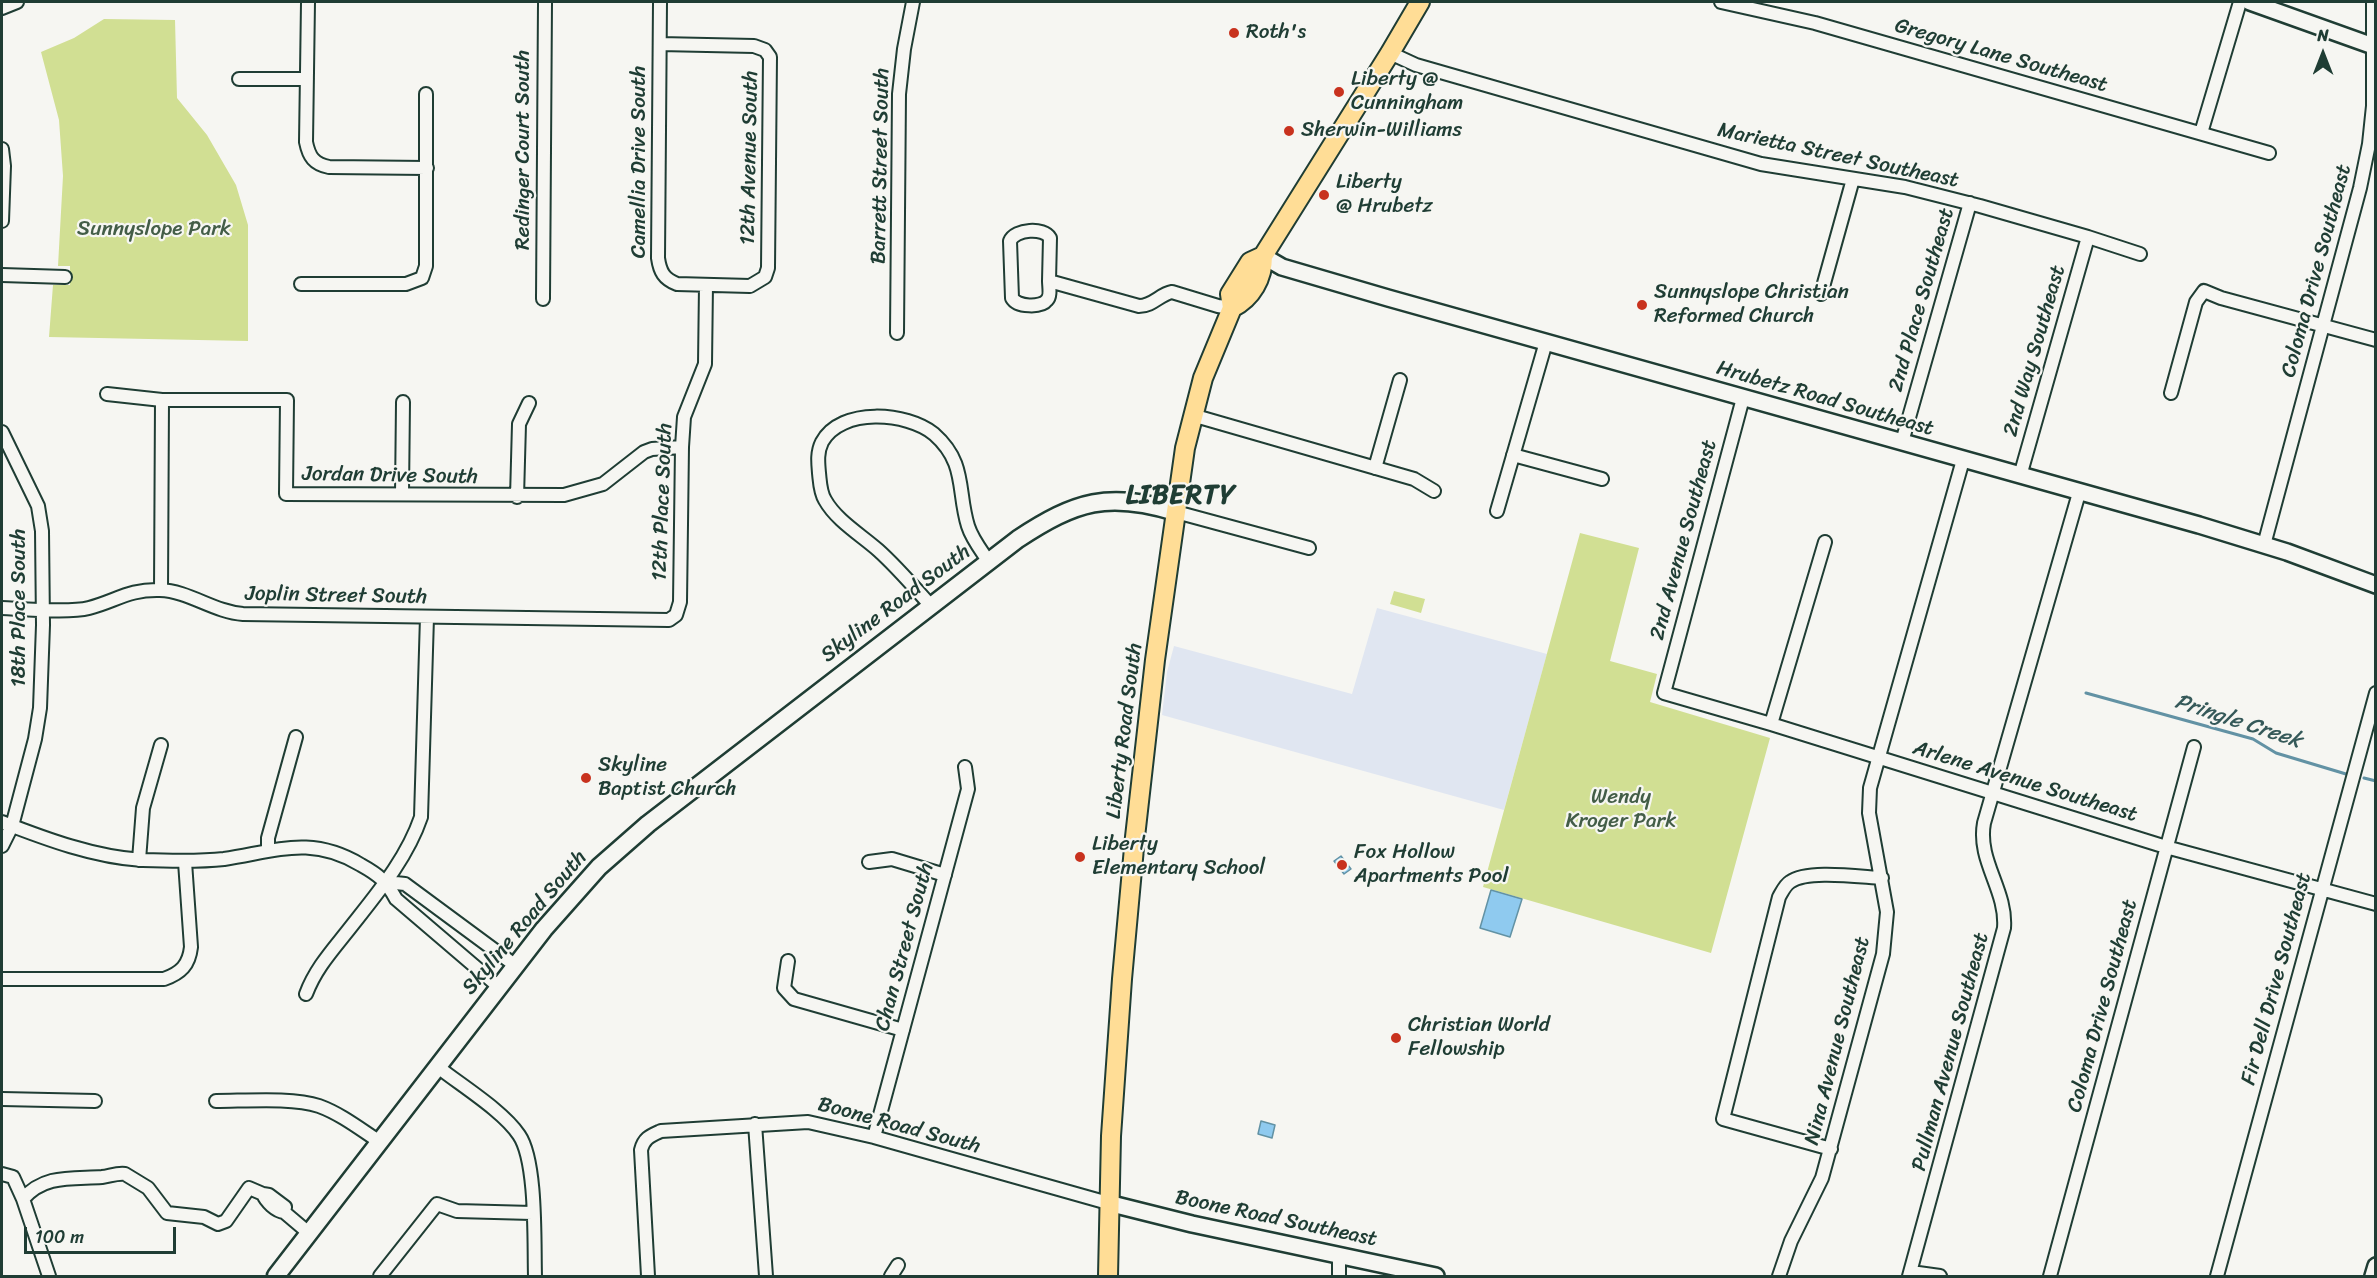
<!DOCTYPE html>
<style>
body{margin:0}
#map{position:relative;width:2377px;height:1278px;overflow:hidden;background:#f6f6f2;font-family:Sriracha,sans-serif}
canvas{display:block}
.frame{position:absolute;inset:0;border:3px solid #1f3d34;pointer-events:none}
.north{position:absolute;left:2293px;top:24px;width:60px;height:60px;-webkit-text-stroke:4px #f6f6f2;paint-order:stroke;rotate:0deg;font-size:16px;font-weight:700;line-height:24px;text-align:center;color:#1f3d34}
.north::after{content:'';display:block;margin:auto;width:21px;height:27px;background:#1f3d34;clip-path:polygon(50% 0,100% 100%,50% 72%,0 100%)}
.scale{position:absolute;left:24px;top:1227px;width:152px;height:27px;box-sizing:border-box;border:3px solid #1f3d34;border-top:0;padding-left:8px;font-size:18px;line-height:21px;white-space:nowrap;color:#1f3d34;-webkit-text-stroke:4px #f6f6f2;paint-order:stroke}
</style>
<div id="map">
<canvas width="2377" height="1278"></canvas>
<div class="frame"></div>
<div class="north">N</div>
<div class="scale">100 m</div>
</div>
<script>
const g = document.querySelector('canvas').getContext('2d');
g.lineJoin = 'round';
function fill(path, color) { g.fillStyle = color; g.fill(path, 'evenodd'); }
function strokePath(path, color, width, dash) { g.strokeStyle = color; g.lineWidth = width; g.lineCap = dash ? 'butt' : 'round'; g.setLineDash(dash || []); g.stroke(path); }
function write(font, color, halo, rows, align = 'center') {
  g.font = font + ' Sriracha,sans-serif'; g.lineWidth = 4.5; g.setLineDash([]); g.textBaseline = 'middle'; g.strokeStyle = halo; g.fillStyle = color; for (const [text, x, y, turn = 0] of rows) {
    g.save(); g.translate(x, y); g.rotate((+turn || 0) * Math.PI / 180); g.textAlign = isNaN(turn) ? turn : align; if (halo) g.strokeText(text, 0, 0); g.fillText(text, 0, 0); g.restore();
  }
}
fill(new Path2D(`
 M 1377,608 L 1547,654 L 1504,810 L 1162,715 L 1167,672 L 1174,646 L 1352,694 Z`), '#e0e6f1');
fill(new Path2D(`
 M 104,19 L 175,20 L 177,98 L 207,135 L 236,185 L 248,225 L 248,341 L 49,337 L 53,285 L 70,285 L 70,266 L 58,266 L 63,176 L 59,120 L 41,52 L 74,38 Z
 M 1580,533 L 1639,548 L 1610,661 L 1657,674 L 1650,702 L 1770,738 L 1711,953 L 1483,887 Z
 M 1394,591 L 1425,599 L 1421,613 L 1390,604 Z`), '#d1df93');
const water = new Path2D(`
 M 1341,856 L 1351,869 L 1344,874 L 1334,861 Z
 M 1491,890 L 1522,899 L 1510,937 L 1480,928 Z
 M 1261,1121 L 1275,1125 L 1272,1138 L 1258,1134 Z`);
fill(water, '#8fcaef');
strokePath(water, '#6292a4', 1.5);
strokePath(new Path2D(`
 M 2086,693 L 2253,739 L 2276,753 L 2346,774
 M 2364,778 L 2376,781`), '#6292a4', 3);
const minor = new Path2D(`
 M 308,2 L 306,142 C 309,157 314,164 329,167 L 427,168
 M 1721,2 L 1815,23 L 2269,153
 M 2,8 L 17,2
 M 660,44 L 754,46 L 765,50 L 770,57 L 768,268 L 765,277 L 750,286 L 677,284 C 664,279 660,272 658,258 L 660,2
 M 1390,53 L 1416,65 L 1761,164 L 1905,187 L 1980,206 L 2088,237 L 2140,254
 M 239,79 L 307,79
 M 2201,133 L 2240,2
 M 2,149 L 4,166 L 2,221
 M 2,275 L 65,277
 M 1049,281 C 1049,286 1051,296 1047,300 C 1041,308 1017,307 1012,298 L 1010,241 C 1015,229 1044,227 1050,238 L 1049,281 L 1139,306 C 1153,306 1160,294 1172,292 L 1218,306 L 1232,308
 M 301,284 L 406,284 L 422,278 L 426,266 L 426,94
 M 1821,294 L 1853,179
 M 543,299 L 545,2
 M 897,333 L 899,94 L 904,49 L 913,2
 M 2171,393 L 2196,302 L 2204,291 L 2221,298 L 2376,340
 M 107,394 L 162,400 L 287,400 L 286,494 L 564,495 L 603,484 L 644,452 L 652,449 L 682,447
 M 1743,398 L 1664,693 L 1771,724 L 2166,847 L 2376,904
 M 1192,415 L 1414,479 L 1434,491
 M 2,432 L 38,506 L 42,531 L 43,625 L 40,708 L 35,739 L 12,826 L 2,846
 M 1902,442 L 1970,203
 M 1513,455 L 1602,479
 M 1375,468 L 1400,380
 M 2020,476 L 2088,237
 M 402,494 L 403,402
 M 517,497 L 519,424 L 529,403
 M 1497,511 L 1546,342
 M 1176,512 L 1309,548
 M 2264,545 L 2360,188 L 2369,144 L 2373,106 L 2373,2
 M 161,590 L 162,400
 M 931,606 C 914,587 897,567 878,550 C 861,535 836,520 825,500 C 820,492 820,482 819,473 C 818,462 817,452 822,442 C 841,407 907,412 934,434 C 967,463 957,491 968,526 C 972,539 981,550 989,562
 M 2,608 C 24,609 69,613 89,608 C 116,601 129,589 160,590 C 189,591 214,612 243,614 L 669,620 L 676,615 L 680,602 L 682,447 L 684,417 L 705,364 L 706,285
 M 1771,724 L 1825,542
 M 2,822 C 46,839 94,857 142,860 C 170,861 197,862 224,859 C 277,851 311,835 361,865 C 379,875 386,881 396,899 L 499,987
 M 268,850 L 268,838 L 296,737
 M 139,860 L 143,808 L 161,745
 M 869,862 L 892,859 L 945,875
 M 386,882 L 405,884 L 516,966
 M 788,961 L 784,988 L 794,999 L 903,1030
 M 2,979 L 164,979 C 181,973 189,965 191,947 L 185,862
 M 306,994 C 315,970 330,953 346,933 C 374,897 406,861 421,817 L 427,617
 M 438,1067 C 462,1086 503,1111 519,1135 C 537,1161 534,1243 535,1276
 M 2,1099 L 95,1101
 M 216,1101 C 245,1101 293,1097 319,1106 C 341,1114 360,1129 380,1142
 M 755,1124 L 766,1276
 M 874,1137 L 968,789 L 965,767
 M 1831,1149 L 1723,1119 L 1779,897 C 1782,892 1785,885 1790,882 C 1807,869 1861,877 1882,878
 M 2,1174 L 13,1177 L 23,1199
 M 284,1212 L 285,1207 L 269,1195 L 263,1194 C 266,1202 276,1211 284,1212 L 310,1234
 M 1911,1272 L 1940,1276
 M 49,1276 L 23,1199 C 44,1174 73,1179 102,1177 C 110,1176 117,1173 125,1174 L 148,1188 L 167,1213 L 204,1217 L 218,1224 L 226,1221 L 249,1188 L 263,1194
 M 380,1276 L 437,1204 L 457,1211 L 532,1213
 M 648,1276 L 641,1150 C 644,1138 650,1136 661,1131 L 808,1122 L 874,1137 L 1108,1203
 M 891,1276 L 898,1265
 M 1339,1276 L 1339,1255
 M 1779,1276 L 1791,1241 L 1822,1178 L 1883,954 L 1887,912 L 1869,813 L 1870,788 L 1963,460
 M 1909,1276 L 2004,928 C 2007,890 1977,861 1984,823 L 2079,493
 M 2050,1276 L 2194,747
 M 2217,1276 L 2376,693`);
const tertiary = new Path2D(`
 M 2250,2 L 2376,47
 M 1263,256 L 1282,267 L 1388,298 L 2199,525 L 2287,552 L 2376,585
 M 1108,1203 L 1192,1224 L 1436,1276
 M 2373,1276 L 2376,1266`);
const secondary = new Path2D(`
 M 276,1276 L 544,929 L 599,867 L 648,824 L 1018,539 C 1076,501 1108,491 1176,512`);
const primary = new Path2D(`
 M 1232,308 C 1252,298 1263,278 1263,256 L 1390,53 L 1420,2
 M 1108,1276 L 1111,1136 L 1122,979 L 1135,837 L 1155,660 L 1185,448 L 1203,378 L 1232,308 L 1230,294 L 1250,262 L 1263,256`);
strokePath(minor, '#1f3d34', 16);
strokePath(tertiary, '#1f3d34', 20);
strokePath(secondary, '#1f3d34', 21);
strokePath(primary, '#1f3d34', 22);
strokePath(minor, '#f6f6f2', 12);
strokePath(tertiary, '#f6f6f2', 15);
strokePath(secondary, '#f6f6f2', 16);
strokePath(primary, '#ffdd96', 18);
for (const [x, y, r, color] of [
 [1234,33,6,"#c8321e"],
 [1339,92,6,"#c8321e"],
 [1289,131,6,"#c8321e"],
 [1324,195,6,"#c8321e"],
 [1642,305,6,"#c8321e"],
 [586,778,6,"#c8321e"],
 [1080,857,6,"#c8321e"],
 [1342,865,6,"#c8321e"],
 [1396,1038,6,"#c8321e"]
]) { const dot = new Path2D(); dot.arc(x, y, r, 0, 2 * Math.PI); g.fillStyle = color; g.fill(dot); strokePath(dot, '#f6f6f2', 2); }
write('21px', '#1f3d34', '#f6f6f2', [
 ["Roth's",1246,33],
 ["Liberty @",1351,80],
 ["Cunningham",1351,104],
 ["Sherwin-Williams",1301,131],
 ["Liberty",1336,183],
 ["@ Hrubetz",1336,207],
 ["Sunnyslope Christian",1654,293],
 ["Reformed Church",1654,317],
 ["Skyline",598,766],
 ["Baptist Church",598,790],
 ["Liberty",1092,845],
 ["Elementary School",1092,869],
 ["Fox Hollow",1354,853],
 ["Apartments Pool",1354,877],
 ["Christian World",1408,1026],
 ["Fellowship",1408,1050]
], 'left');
write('21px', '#1f3d34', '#f6f6f2', [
 ["Gregory Lane Southeast",2001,56,16],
 ["Redinger Court South",524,150,-90],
 ["Marietta Street Southeast",1838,156,12],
 ["12th Avenue South",750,158,-89],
 ["Camellia Drive South",640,162,-90],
 ["Barrett Street South",881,166,-89],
 ["Coloma Drive Southeast",2317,271,-75],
 ["2nd Place Southeast",1922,300,-74],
 ["2nd Way Southeast",2035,351,-74],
 ["Hrubetz Road Southeast",1825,399,16],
 ["Jordan Drive South",390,476,1],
 ["12th Place South",663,502,-88],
 ["2nd Avenue Southeast",1684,540,-75],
 ["Joplin Street South",336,596,1],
 ["Skyline Road South",896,604,-37],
 ["18th Place South",20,608,-90],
 ["Liberty Road South",1125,731,-83],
 ["Arlene Avenue Southeast",2025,782,17],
 ["Skyline Road South",525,923,-50],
 ["Chan Street South",905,947,-75],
 ["Fir Dell Drive Southeast",2277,979,-75],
 ["Coloma Drive Southeast",2103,1006,-75],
 ["Nina Avenue Southeast",1838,1041,-76],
 ["Pullman Avenue Southeast",1951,1052,-75],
 ["Boone Road South",899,1126,15],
 ["Boone Road Southeast",1276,1219,12]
]);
write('21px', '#435d47', '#f6f6f2', [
 ["Sunnyslope Park",154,230],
 ["Wendy",1621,798],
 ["Kroger Park",1621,822]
]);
write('italic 22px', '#355959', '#f6f6f2', [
 ["Pringle Creek",2238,722,18]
]);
g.letterSpacing = '1.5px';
write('bold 27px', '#1f3d34', '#f6f6f2', [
 ["LIBERTY",1181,496]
]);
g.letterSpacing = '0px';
</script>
